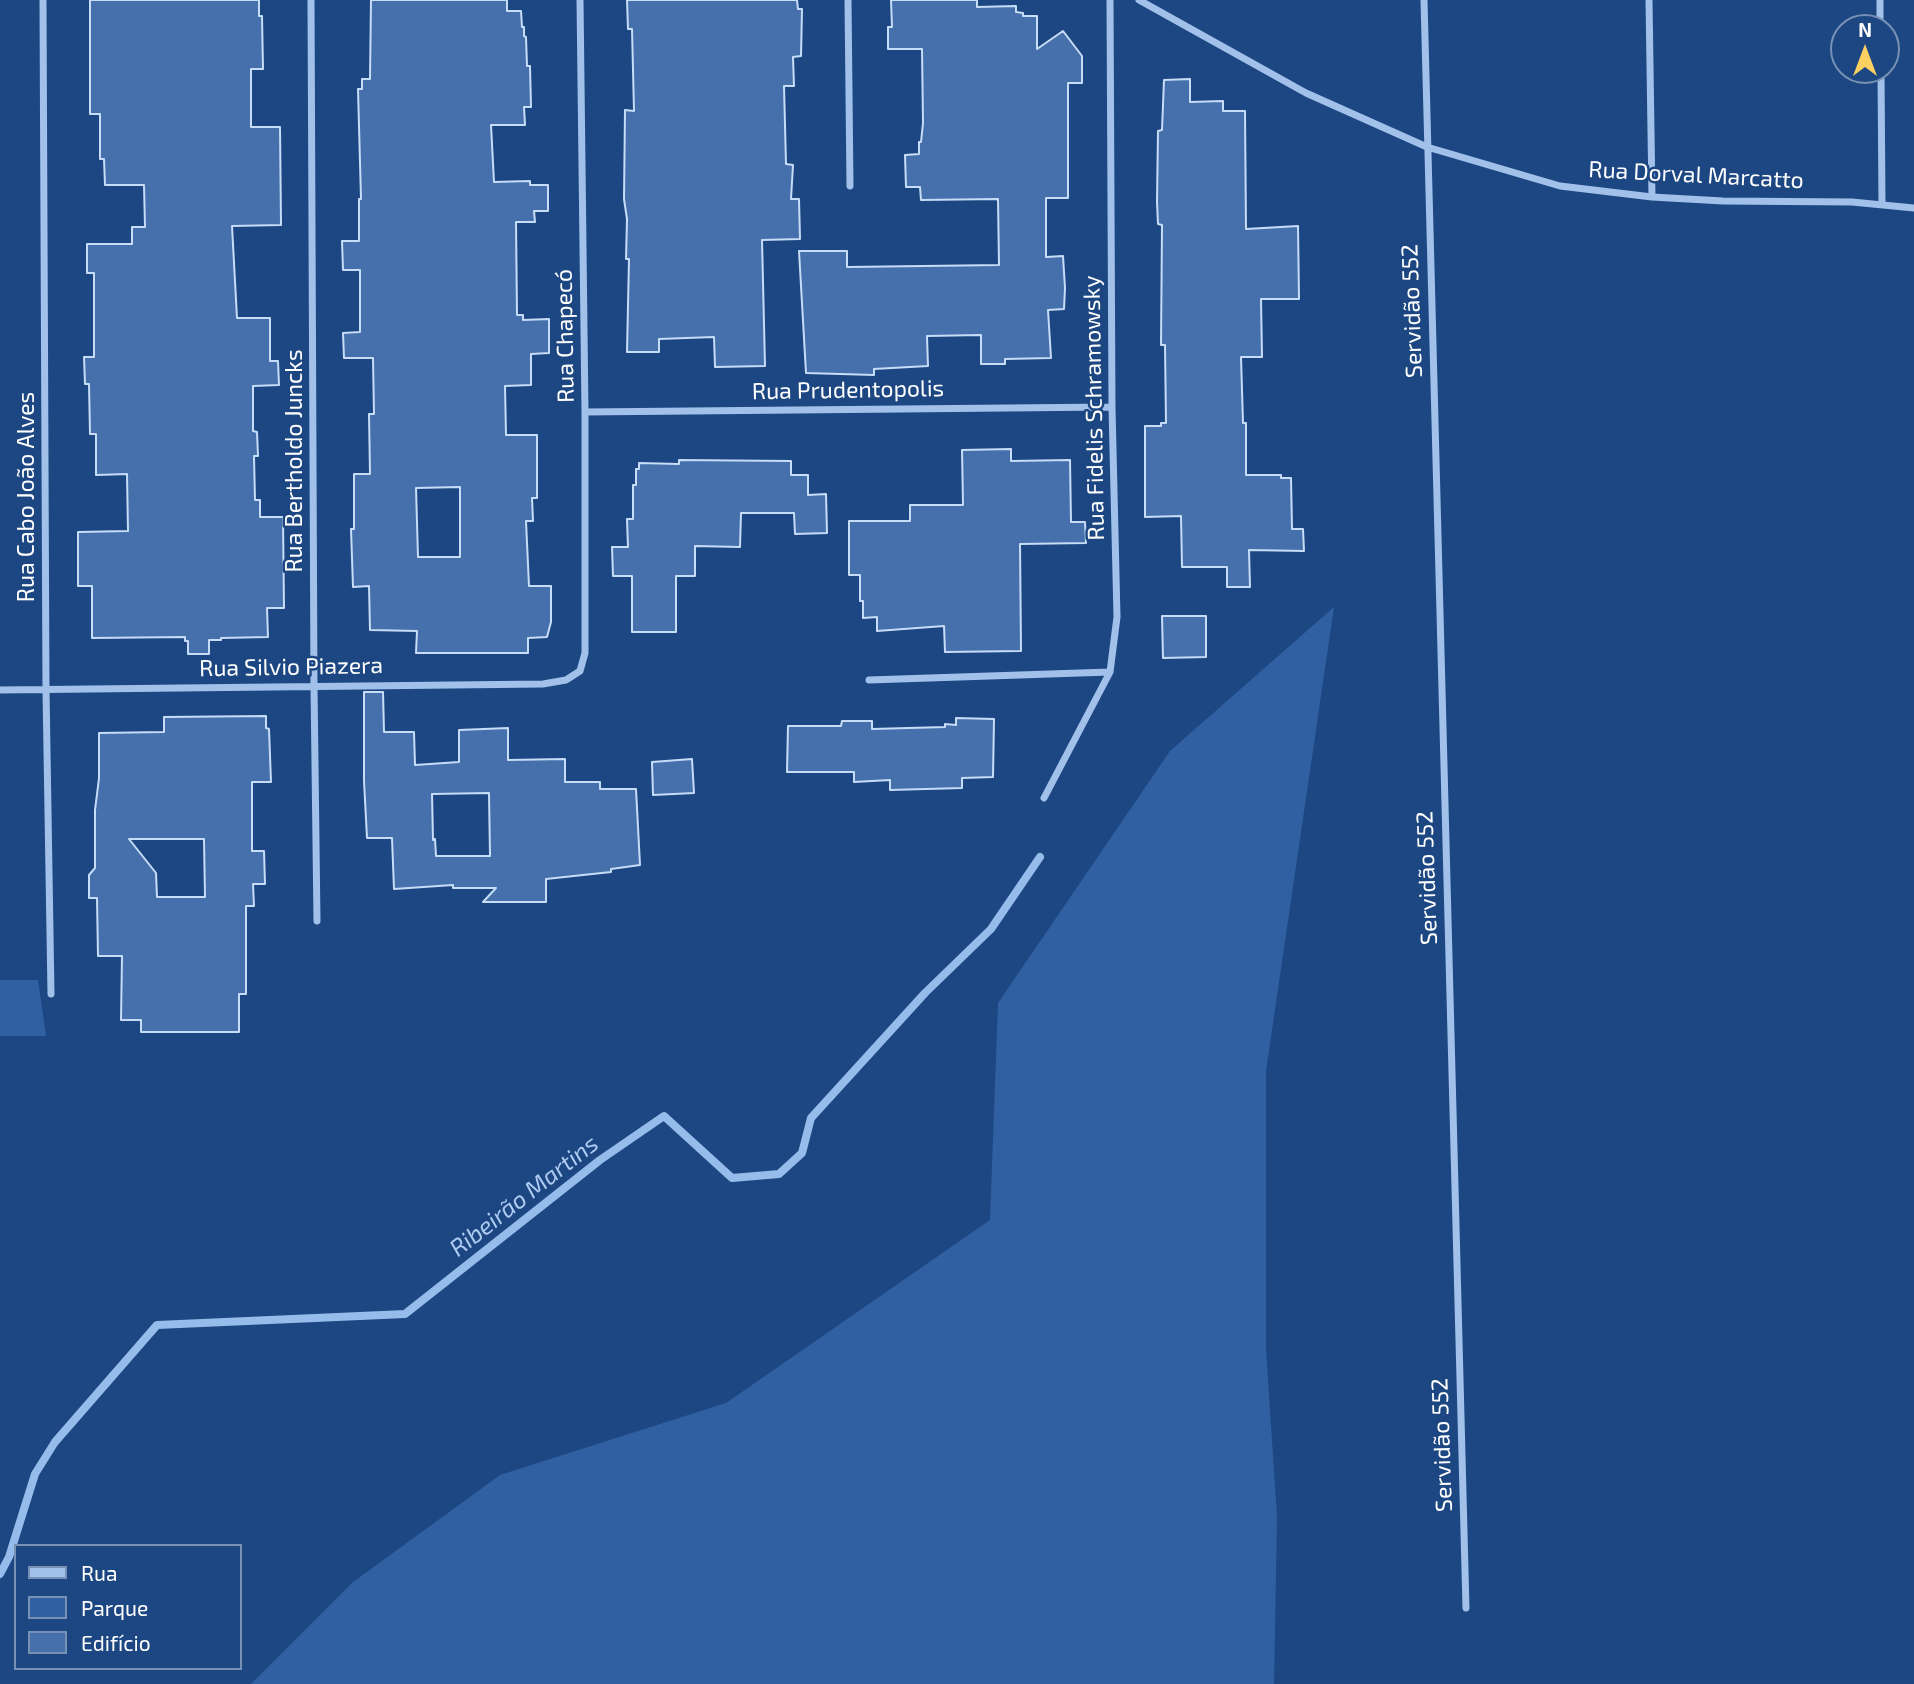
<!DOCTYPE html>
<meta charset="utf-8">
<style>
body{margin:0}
#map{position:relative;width:1914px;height:1684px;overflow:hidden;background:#1d4782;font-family:"Exo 2",sans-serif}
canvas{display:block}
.legend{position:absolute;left:14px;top:1544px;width:228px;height:126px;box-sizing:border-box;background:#1d4782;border:2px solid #7791b4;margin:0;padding:9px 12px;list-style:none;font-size:21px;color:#fff}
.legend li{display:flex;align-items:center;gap:14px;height:35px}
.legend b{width:35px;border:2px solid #7791b4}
.north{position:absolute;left:1830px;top:14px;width:70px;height:70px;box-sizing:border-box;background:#1d4782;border:2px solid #7791b4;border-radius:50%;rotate:0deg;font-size:19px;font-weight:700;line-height:28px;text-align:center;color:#fff}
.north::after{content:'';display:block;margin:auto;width:24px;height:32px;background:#fad161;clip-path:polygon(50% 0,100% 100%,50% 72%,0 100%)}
</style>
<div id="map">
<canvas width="1914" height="1684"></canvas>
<ul class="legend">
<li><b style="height:9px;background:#a2c1ea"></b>Rua</li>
<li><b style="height:19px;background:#3060a1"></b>Parque</li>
<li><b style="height:19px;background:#4570ab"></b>Edifício</li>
</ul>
<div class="north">N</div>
</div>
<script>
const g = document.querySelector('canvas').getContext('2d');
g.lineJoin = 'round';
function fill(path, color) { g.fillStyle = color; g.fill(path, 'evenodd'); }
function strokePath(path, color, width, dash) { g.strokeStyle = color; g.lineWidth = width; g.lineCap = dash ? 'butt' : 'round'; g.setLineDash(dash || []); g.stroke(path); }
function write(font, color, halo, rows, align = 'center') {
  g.font = font + ' "Exo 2",sans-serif'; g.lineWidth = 5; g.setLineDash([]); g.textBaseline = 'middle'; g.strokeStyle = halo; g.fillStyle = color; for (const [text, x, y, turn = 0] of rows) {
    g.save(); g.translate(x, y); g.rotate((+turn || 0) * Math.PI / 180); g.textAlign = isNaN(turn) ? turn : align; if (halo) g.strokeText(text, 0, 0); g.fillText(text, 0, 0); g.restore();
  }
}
fill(new Path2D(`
 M 1334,607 L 1266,1071 L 1266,1349 L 1277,1517 L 1274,1684 L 251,1684 L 353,1582 L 500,1475 L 726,1403 L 990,1220 L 998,1003 L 1170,751 Z
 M 0,980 L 38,980 L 46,1036 L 0,1036 Z`), '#3060a1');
strokePath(new Path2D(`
 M 0,1574 L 9,1557 L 35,1474 L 55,1442 L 157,1325 L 405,1314 L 600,1160 L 664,1116 L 732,1178 L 779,1174 L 802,1153 L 811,1118 L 925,993 L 991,929 L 1040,857`), '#96bceb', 8);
const building = new Path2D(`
 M 90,0 L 259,0 L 259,16 L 262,16 L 263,69 L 251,69 L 251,127 L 280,127 L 281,225 L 232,226 L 237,318 L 270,318 L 270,361 L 278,361 L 279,385 L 253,386 L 253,431 L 257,432 L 258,456 L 254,456 L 255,500 L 260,500 L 260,517 L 283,517 L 284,608 L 267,608 L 268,637 L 221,638 L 221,640 L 209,640 L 209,654 L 188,654 L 188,641 L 185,641 L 185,637 L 92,638 L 92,586 L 78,586 L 78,532 L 128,531 L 127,474 L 96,475 L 96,434 L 90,434 L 89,384 L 85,384 L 84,357 L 94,357 L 94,273 L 87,273 L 87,244 L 132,244 L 132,227 L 145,227 L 144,185 L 105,185 L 104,159 L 100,159 L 100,114 L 90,114 Z
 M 371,0 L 507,0 L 507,11 L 521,11 L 522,27 L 524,27 L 524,36 L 526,37 L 527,66 L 530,66 L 531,107 L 524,107 L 525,125 L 491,125 L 494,182 L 530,181 L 530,185 L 548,185 L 548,211 L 534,211 L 535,222 L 516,222 L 517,315 L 523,315 L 523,320 L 549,319 L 549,353 L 531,354 L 531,385 L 505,386 L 506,435 L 537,435 L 537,498 L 532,498 L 533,521 L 526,521 L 529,586 L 551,586 L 551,622 L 547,637 L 528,638 L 528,653 L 416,653 L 417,631 L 370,630 L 369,586 L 353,587 L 351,529 L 354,529 L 354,474 L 370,474 L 369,414 L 374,414 L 373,358 L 344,358 L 343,333 L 360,332 L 360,270 L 343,270 L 342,241 L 359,241 L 359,199 L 361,199 L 358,89 L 362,89 L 362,79 L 370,79 ZM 460,487 L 460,557 L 418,557 L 416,488 Z
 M 627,0 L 797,0 L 798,9 L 802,9 L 801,56 L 793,57 L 794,86 L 784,86 L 786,164 L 793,165 L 791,199 L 799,199 L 800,239 L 762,240 L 765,366 L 715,367 L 714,337 L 659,339 L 659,352 L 627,352 L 629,259 L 626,259 L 627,219 L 624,199 L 625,110 L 634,111 L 632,29 L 628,29 Z
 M 891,0 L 977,0 L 977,7 L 1016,6 L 1016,12 L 1023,13 L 1023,16 L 1037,16 L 1037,49 L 1063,31 L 1082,56 L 1082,83 L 1068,83 L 1068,198 L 1046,198 L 1046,257 L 1063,256 L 1065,288 L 1064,309 L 1048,310 L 1051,358 L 1005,359 L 1005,364 L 981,364 L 981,335 L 927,336 L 928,366 L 874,369 L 874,375 L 806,373 L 799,251 L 847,251 L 847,267 L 999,265 L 998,199 L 921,200 L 920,187 L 906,187 L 905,155 L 919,154 L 919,142 L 921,142 L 923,123 L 922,49 L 888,49 L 888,27 L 892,27 Z
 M 1190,79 L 1190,102 L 1223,101 L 1223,111 L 1245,111 L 1246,229 L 1298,226 L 1299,299 L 1261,299 L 1262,357 L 1241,357 L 1243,423 L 1246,423 L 1246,475 L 1281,475 L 1281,478 L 1291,478 L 1292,529 L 1303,529 L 1304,551 L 1249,550 L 1250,587 L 1227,587 L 1227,567 L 1182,567 L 1181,516 L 1145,517 L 1145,426 L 1161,426 L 1161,423 L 1166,423 L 1165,345 L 1161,345 L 1162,225 L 1158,224 L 1157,202 L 1158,131 L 1162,130 L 1164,80 Z
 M 1011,449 L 1011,461 L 1070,460 L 1071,522 L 1085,522 L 1086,543 L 1020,544 L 1021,651 L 945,652 L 944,626 L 877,631 L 877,617 L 863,618 L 863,601 L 860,601 L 860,575 L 849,575 L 849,521 L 910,521 L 910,505 L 963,505 L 962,450 Z
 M 679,460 L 791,461 L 791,475 L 808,475 L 808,495 L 826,494 L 827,533 L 795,534 L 794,513 L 741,513 L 740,547 L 695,546 L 695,576 L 676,576 L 676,632 L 632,632 L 632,576 L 613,576 L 612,547 L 628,547 L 627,519 L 633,519 L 633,485 L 636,485 L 636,469 L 639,469 L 639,463 L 679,464 Z
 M 1162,616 L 1206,616 L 1206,657 L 1163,658 Z
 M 364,692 L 383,692 L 384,732 L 414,732 L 415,765 L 459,762 L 459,730 L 508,728 L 508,760 L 565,759 L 565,782 L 600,782 L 600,789 L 636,789 L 640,865 L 611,869 L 611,872 L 546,879 L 546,902 L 483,902 L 496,888 L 453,888 L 453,885 L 394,889 L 392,838 L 367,838 L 364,781 ZM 489,793 L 490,856 L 436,856 L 435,839 L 433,840 L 432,794 Z
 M 266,716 L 266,728 L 269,729 L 271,782 L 252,782 L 252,851 L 264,851 L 265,884 L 253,884 L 254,906 L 246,906 L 246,994 L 239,994 L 239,1032 L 141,1032 L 141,1020 L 121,1020 L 122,956 L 98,956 L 97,898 L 89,898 L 89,875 L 95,868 L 95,810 L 99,778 L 99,733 L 164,732 L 164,717 ZM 129,839 L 204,839 L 205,897 L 157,897 L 156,873 Z
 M 956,718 L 994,719 L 993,777 L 962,778 L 962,788 L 890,790 L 890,780 L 854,782 L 854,772 L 787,772 L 788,726 L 841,726 L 842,721 L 872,721 L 872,729 L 945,727 L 945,724 L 956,725 Z
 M 692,759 L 694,793 L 653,795 L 652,762 Z`);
fill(building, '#4570ab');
strokePath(building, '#c7dcf7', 2);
strokePath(new Path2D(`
 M 43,0 L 46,690 L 51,994
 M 311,0 L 314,686 L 317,921
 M 848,0 L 850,186
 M 1139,0 L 1306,93 L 1427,147 L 1560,186 L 1652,197 L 1723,201 L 1852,202 L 1914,208
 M 1424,0 L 1466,1608
 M 1649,0 L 1652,197
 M 1880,0 L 1880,28
 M 1881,70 L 1882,204
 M 585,412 L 1112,407
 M 869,680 L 1110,672
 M 0,690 L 543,684 L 566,680 L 580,671 L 585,653 L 585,412 L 580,0
 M 1044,798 L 1110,672 L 1117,617 L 1112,407 L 1110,0`), '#a2c1ea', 7);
write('23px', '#fff', '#1d4782', [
 ["Rua Dorval Marcatto",1696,175,3],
 ["Servidão 552",1412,311,-92],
 ["Rua Chapecó",565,336,-91],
 ["Rua Prudentopolis",848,390,-1],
 ["Rua Fidelis Schramowsky",1094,408,-91],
 ["Rua Bertholdo Juncks",294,461,-90],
 ["Rua Cabo João Alves",26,497,-90],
 ["Rua Silvio Piazera",291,667,-1],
 ["Servidão 552",1427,878,-92],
 ["Servidão 552",1442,1445,-92]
]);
write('italic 24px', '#aecbf1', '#1d4782', [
 ["Ribeirão Martins",524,1196,-38]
]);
</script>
